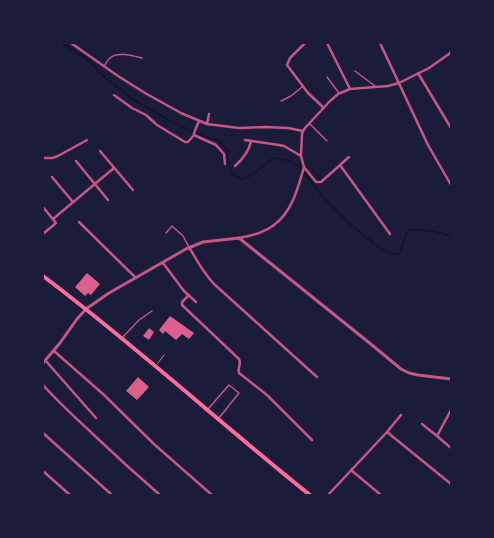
<!DOCTYPE html>
<style>
body{margin:0}
#map{position:relative;width:494px;height:538px;overflow:hidden;background:#1b1b3a;font-family:Merriweather,serif}
canvas{display:block}
.frame{position:absolute;inset:0;border:44px solid #1b1b3a;pointer-events:none}
</style>
<div id="map">
<canvas width="494" height="538"></canvas>
<div class="frame"></div>
</div>
<script>
const g = document.querySelector('canvas').getContext('2d');
g.lineJoin = 'round';
function strokePath(path, color, width, dash) { g.strokeStyle = color; g.lineWidth = width; g.lineCap = dash ? 'butt' : 'round'; g.setLineDash(dash || []); g.stroke(path); }
function fill(path, color) { g.fillStyle = color; g.fill(path, 'evenodd'); }
strokePath(new Path2D(`
 M 62,43 L 89,60 L 102,75 L 131,98 L 174,123 L 206,137 L 218,140 L 227,150 L 228,162 L 232,174 L 242,179 L 252,175 L 273,158 L 287,160 L 299,166 L 323,197 L 350,224 L 382,250 L 389,253 L 398,254 C 404,247 403,237 409,230 C 424,229 437,231 451,236`), '#12122b', 1.5);
fill(new Path2D(`
 M 87,273 L 100,284 L 91,295 L 88,293 L 85,296 L 75,287 Z
 M 170,316 L 194,333 L 189,339 L 182,334 L 176,340 L 165,331 L 163,334 L 159,330 Z
 M 149,328 L 154,332 L 149,340 L 143,336 Z
 M 138,377 L 149,387 L 137,400 L 126,391 Z`), '#dd5f8e');
strokePath(new Path2D(`
 M 158,363 L 164,355`), '#ff6b9d', 1);
strokePath(new Path2D(`
 M 104,66 C 106,64 107,60 110,58 C 117,51 134,56 142,58
 M 355,71 L 375,86
 M 327,77 L 339,93
 M 281,101 L 291,96 L 302,87
 M 310,124 L 327,141
 M 166,233 L 172,226 L 183,236 L 189,247
 M 122,338 L 139,320 L 152,311
 M 208,409 L 229,385 L 239,393 L 219,418`), '#c65784', 1.5);
strokePath(new Path2D(`
 M 71,43 L 118,76 L 145,93 L 181,113 L 207,124 L 239,128 L 265,127 L 288,128 L 303,131
 M 305,43 L 290,58 L 287,65 L 308,93 L 324,108
 M 327,43 L 350,89
 M 380,43 L 428,145 L 451,185
 M 418,73 L 451,128
 M 114,95 L 132,108 L 146,115 L 157,125 L 185,142 L 188,142 L 194,135
 M 199,121 L 194,133 L 194,135 L 216,145 L 224,154 L 225,164
 M 207,124 L 209,114
 M 245,140 L 279,145 L 284,146 L 301,156
 M 100,151 L 133,190
 M 349,157 L 321,182 L 316,182 L 304,167 L 301,156 L 302,134 L 303,131 L 305,128 L 330,101 L 338,94 L 350,89 L 388,86 L 399,83 L 429,68 L 449,54 L 451,52
 M 43,158 L 52,158 L 58,156 L 87,140
 M 76,161 L 108,200
 M 340,165 L 390,234
 M 235,166 C 243,159 249,152 251,141
 M 52,177 L 73,202
 M 43,207 L 56,223 L 43,234
 M 53,219 L 114,168
 M 79,222 L 136,278
 M 239,238 C 251,236 264,233 274,225 C 292,212 298,188 304,167
 M 189,247 C 197,261 203,272 214,284 L 317,377
 M 163,263 L 184,291 L 196,302
 M 189,295 L 182,302 L 182,305 L 239,359 C 242,364 237,368 239,373 L 267,395 L 312,440
 M 54,351 L 103,394 L 155,445 L 212,495
 M 45,360 L 96,418
 M 43,385 C 59,403 78,420 96,437 C 117,457 138,476 160,495
 M 451,410 L 437,436 L 451,448
 M 422,424 L 437,436
 M 387,432 L 451,484
 M 43,433 L 112,495
 M 351,470 L 381,495
 M 43,471 L 70,495
 M 328,495 L 387,432 L 401,415`), '#c65784', 2.5);
strokePath(new Path2D(`
 M 43,363 L 60,343 L 77,319 L 86,309 L 109,293 L 186,249 L 203,242 L 239,238 L 372,345 L 401,369 L 409,373 L 418,375 L 451,379`), '#c65784', 3);
strokePath(new Path2D(`
 M 43,276 C 135,345 220,423 310,495`), '#ff6b9d', 4);
</script>
